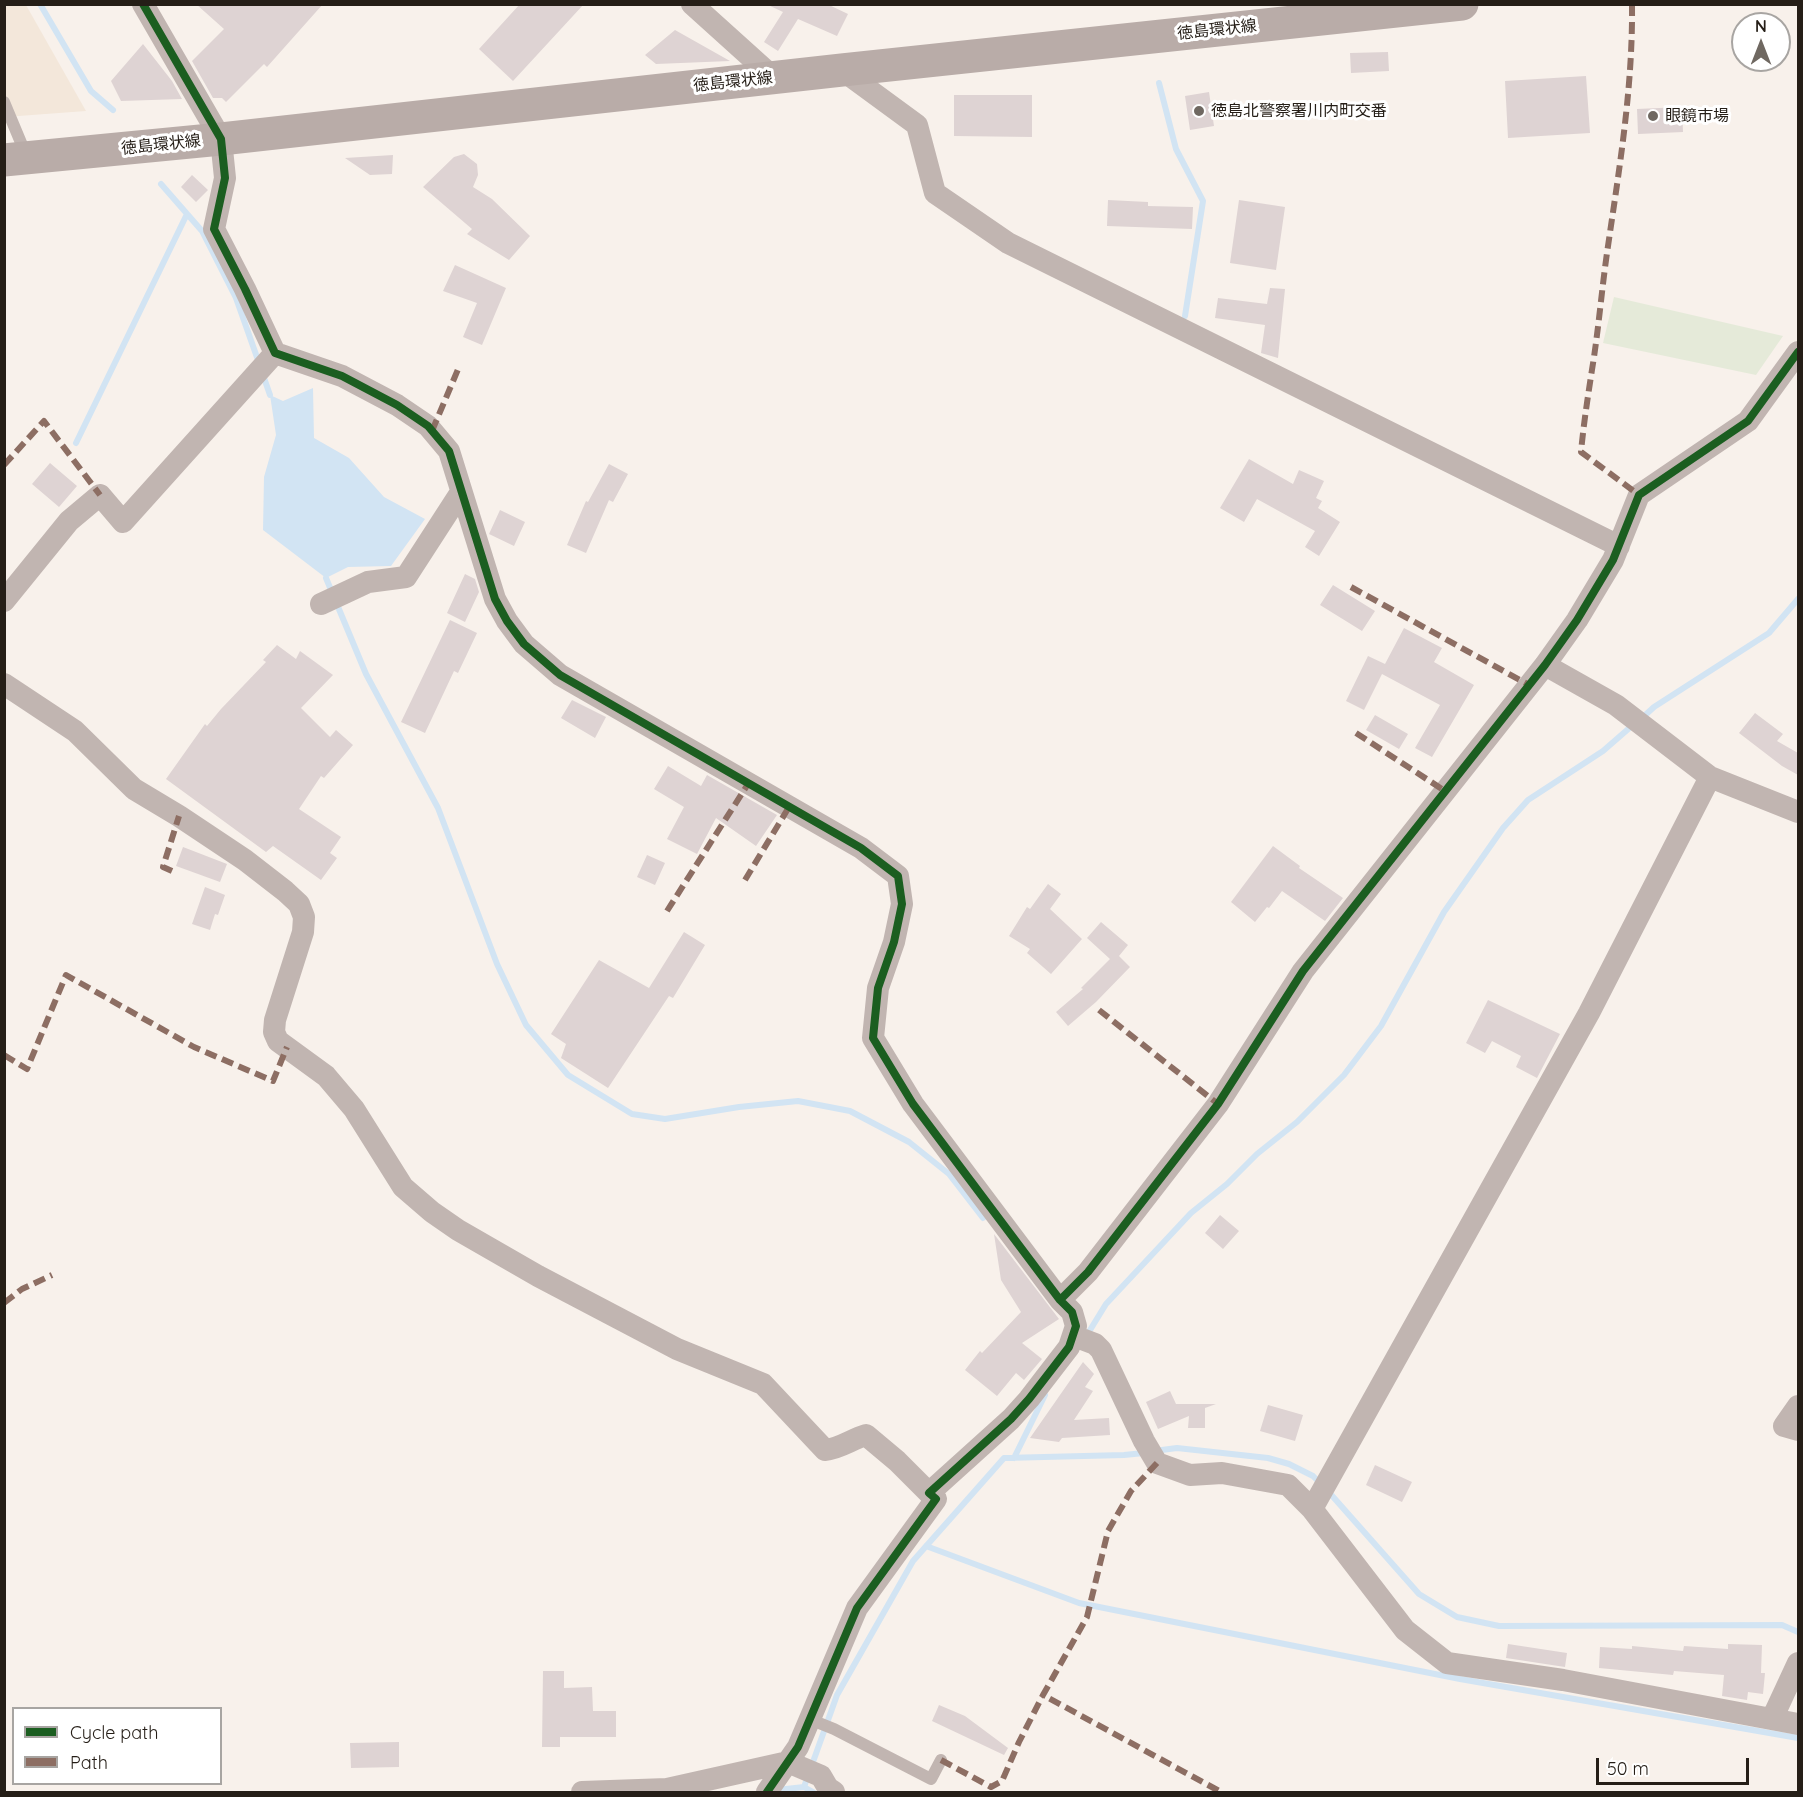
<!DOCTYPE html>
<meta charset="utf-8">
<style>
body{margin:0}
#map{position:relative;width:1803px;height:1797px;overflow:hidden;background:#f8f1eb;font-family:Quicksand,sans-serif}
canvas{display:block}
.frame{position:absolute;inset:0;border:6px solid #251e17;pointer-events:none}
.legend{position:absolute;left:12px;top:1707px;width:210px;height:78px;box-sizing:border-box;background:#fff;border:2px solid #a8a5a2;margin:0;padding:8px 10px;list-style:none;font-size:18px;color:#251e17}
.legend li{display:flex;align-items:center;gap:12px;height:30px}
.legend b{width:30px;border:2px solid #a8a5a2}
.north{position:absolute;left:1731px;top:12px;width:60px;height:60px;box-sizing:border-box;background:#fff;border:2px solid #a8a5a2;border-radius:50%;rotate:0deg;font-size:16px;font-weight:700;line-height:24px;text-align:center;color:#251e17}
.north::after{content:'';display:block;margin:auto;width:21px;height:27px;background:#6f6861;clip-path:polygon(50% 0,100% 100%,50% 72%,0 100%)}
.scale{position:absolute;left:1596px;top:1758px;width:153px;height:27px;box-sizing:border-box;border:3px solid #251e17;border-top:0;padding-left:8px;font-size:18px;line-height:21px;white-space:nowrap;color:#251e17;-webkit-text-stroke:4px #fff;paint-order:stroke}
</style>
<div id="map">
<canvas width="1803" height="1797"></canvas>
<div class="frame"></div>
<ul class="legend">
<li><b style="height:8px;background:#1b5e20"></b>Cycle path</li>
<li><b style="height:8px;background:#8d6e63"></b>Path</li>
</ul>
<div class="north">N</div>
<div class="scale">50 m</div>
</div>
<script>
const g = document.querySelector('canvas').getContext('2d');
g.lineJoin = 'round';
function fill(path, color) { g.fillStyle = color; g.fill(path, 'evenodd'); }
function strokePath(path, color, width, dash) { g.strokeStyle = color; g.lineWidth = width; g.lineCap = dash ? 'butt' : 'round'; g.setLineDash(dash || []); g.stroke(path); }
function write(font, color, halo, rows, align = 'center') {
  g.font = font + ' Quicksand,"Noto Sans JP",sans-serif'; g.lineWidth = 6; g.setLineDash([]); g.textBaseline = 'middle'; g.strokeStyle = halo; g.fillStyle = color; for (const [text, x, y, turn = 0] of rows) {
    g.save(); g.translate(x, y); g.rotate((+turn || 0) * Math.PI / 180); g.textAlign = isNaN(turn) ? turn : align; if (halo) g.strokeText(text, 0, 0); g.fillText(text, 0, 0); g.restore();
  }
}
fill(new Path2D(`
 M 5,5 L 26,5 L 86,111 L 5,117 Z`), '#f3e7da');
fill(new Path2D(`
 M 1614,297 L 1783,336 L 1756,375 L 1603,343 Z`), '#e5ead9');
fill(new Path2D(`
 M 313,388 L 314,438 L 349,458 L 384,497 L 425,519 L 391,566 L 348,567 L 326,578 L 263,530 L 264,477 L 276,435 L 270,395 L 283,401 Z`), '#d2e4f3');
strokePath(new Path2D(`
 M 40,4 L 91,91 L 113,110
 M 1159,83 L 1176,149 L 1203,201 L 1185,316
 M 161,184 L 202,231 L 236,298 L 259,363
 M 263,375 L 270,395
 M 76,443 L 187,214
 M 326,578 L 366,674 L 438,808 L 497,964 L 526,1025 L 568,1075 L 632,1114 L 665,1119 L 739,1107 L 798,1101 L 850,1111 L 909,1142 L 949,1174 L 983,1218
 M 1642,718 L 1654,707 L 1769,633 L 1798,599
 M 1087,1335 L 1106,1304 L 1191,1213 L 1227,1184 L 1257,1154 L 1297,1122 L 1344,1075 L 1381,1026 L 1444,912 L 1503,828 L 1528,800 L 1603,751 L 1634,724
 M 1154,1451 L 1177,1448 L 1268,1458 L 1289,1464 L 1313,1476 L 1320,1483
 M 1014,1458 L 1045,1395
 M 1327,1490 L 1419,1594 L 1457,1617 L 1499,1626 L 1782,1625 L 1798,1632
 M 926,1546 L 1079,1603 L 1460,1679 L 1798,1738
 M 804,1787 L 813,1792
 M 777,1790 L 804,1787 L 837,1695 L 913,1561 L 1004,1458 L 1124,1455 L 1144,1453`), '#d2e4f3', 6);
fill(new Path2D(`
 M 196,4 L 323,4 L 267,67 L 264,64 L 226,102 L 222,98 L 213,98 L 192,61 L 224,29 Z
 M 520,4 L 584,4 L 513,81 L 479,49 Z
 M 766,4 L 827,4 L 848,14 L 837,36 L 798,19 L 778,51 L 764,42 L 783,12 Z
 M 675,30 L 730,61 L 656,64 L 645,55 Z
 M 143,44 L 172,81 L 182,99 L 121,101 L 111,81 Z
 M 1388,52 L 1389,71 L 1351,73 L 1350,53 Z
 M 1586,76 L 1590,133 L 1508,138 L 1505,81 Z
 M 1209,92 L 1214,126 L 1190,130 L 1185,96 Z
 M 954,95 L 1032,95 L 1032,137 L 954,136 Z
 M 1682,107 L 1683,132 L 1638,134 L 1637,109 Z
 M 464,154 L 477,164 L 478,175 L 473,187 L 492,199 L 530,236 L 509,260 L 467,234 L 472,229 L 423,187 L 454,157 Z
 M 393,155 L 392,174 L 370,175 L 345,158 Z
 M 192,175 L 208,190 L 196,202 L 181,187 Z
 M 1108,200 L 1148,202 L 1148,206 L 1193,207 L 1192,229 L 1107,226 Z
 M 1239,200 L 1285,207 L 1276,270 L 1230,263 Z
 M 455,265 L 506,288 L 482,345 L 463,337 L 477,303 L 443,291 Z
 M 1270,288 L 1285,289 L 1278,358 L 1261,353 L 1265,325 L 1215,318 L 1218,298 L 1267,304 Z
 M 1249,459 L 1293,484 L 1299,470 L 1324,481 L 1316,498 L 1322,501 L 1318,508 L 1340,522 L 1319,556 L 1305,547 L 1315,531 L 1257,499 L 1244,522 L 1220,508 Z
 M 50,463 L 77,486 L 59,507 L 32,484 Z
 M 609,464 L 628,474 L 613,502 L 609,500 L 586,553 L 567,545 L 586,501 L 588,502 Z
 M 500,510 L 525,522 L 514,546 L 489,534 Z
 M 465,574 L 475,579 L 479,592 L 465,622 L 447,613 Z
 M 1333,585 L 1375,611 L 1362,631 L 1320,605 Z
 M 450,620 L 477,633 L 458,673 L 454,671 L 425,733 L 401,722 Z
 M 1404,628 L 1442,648 L 1434,662 L 1474,685 L 1432,757 L 1415,748 L 1440,705 L 1382,674 L 1364,710 L 1346,701 L 1368,656 L 1385,664 Z
 M 277,645 L 296,659 L 300,651 L 333,675 L 301,708 L 330,737 L 336,730 L 353,745 L 324,778 L 321,776 L 299,809 L 341,837 L 330,853 L 337,858 L 321,880 L 273,846 L 266,852 L 166,779 L 205,724 L 207,726 L 221,709 L 266,662 L 263,660 Z
 M 572,700 L 606,717 L 595,738 L 561,718 Z
 M 1755,713 L 1783,734 L 1777,741 L 1798,753 L 1798,775 L 1782,766 L 1739,733 Z
 M 1375,715 L 1408,734 L 1399,749 L 1366,730 Z
 M 668,766 L 701,786 L 707,775 L 777,815 L 756,846 L 716,818 L 697,854 L 667,839 L 684,807 L 654,789 Z
 M 1273,846 L 1300,866 L 1299,868 L 1343,898 L 1325,921 L 1282,891 L 1269,908 L 1267,907 L 1255,922 L 1231,902 Z
 M 183,847 L 227,864 L 220,882 L 176,866 Z
 M 647,855 L 665,863 L 655,885 L 637,877 Z
 M 1048,884 L 1061,894 L 1050,909 L 1082,939 L 1051,974 L 1027,953 L 1030,949 L 1009,936 L 1027,907 L 1030,909 Z
 M 205,887 L 225,895 L 218,915 L 215,914 L 210,930 L 192,924 Z
 M 1101,922 L 1128,945 L 1119,956 L 1130,967 L 1096,1002 L 1068,1026 L 1056,1012 L 1083,989 L 1081,988 L 1110,959 L 1087,938 Z
 M 684,932 L 705,945 L 673,998 L 669,996 L 608,1088 L 561,1058 L 566,1044 L 551,1034 L 599,960 L 649,988 Z
 M 1488,1000 L 1560,1034 L 1537,1078 L 1516,1067 L 1521,1056 L 1492,1041 L 1485,1053 L 1466,1043 Z
 M 1220,1215 L 1239,1231 L 1223,1249 L 1205,1233 Z
 M 994,1234 L 1059,1319 L 1022,1343 L 1042,1359 L 1024,1380 L 1016,1373 L 997,1396 L 965,1370 L 980,1351 L 982,1353 L 1021,1312 L 1001,1280 Z
 M 1083,1362 L 1094,1374 L 1085,1387 L 1093,1391 L 1074,1420 L 1109,1418 L 1110,1435 L 1062,1438 L 1059,1442 L 1030,1438 Z
 M 1170,1391 L 1176,1404 L 1216,1404 L 1205,1408 L 1205,1428 L 1188,1428 L 1189,1416 L 1158,1429 L 1146,1402 Z
 M 1268,1405 L 1303,1415 L 1295,1441 L 1260,1431 Z
 M 1375,1465 L 1412,1482 L 1402,1502 L 1366,1485 Z
 M 1508,1644 L 1567,1653 L 1565,1667 L 1506,1658 Z
 M 1728,1644 L 1762,1645 L 1761,1673 L 1765,1673 L 1763,1694 L 1748,1692 L 1747,1700 L 1722,1696 L 1724,1675 L 1674,1671 L 1673,1675 L 1599,1668 L 1600,1647 L 1632,1649 L 1632,1646 L 1683,1651 L 1684,1646 L 1728,1649 Z
 M 543,1671 L 564,1671 L 564,1688 L 592,1687 L 593,1711 L 616,1711 L 616,1737 L 560,1737 L 560,1747 L 542,1747 Z
 M 939,1705 L 965,1716 L 1008,1748 L 1004,1755 L 932,1721 Z
 M 399,1742 L 399,1767 L 351,1768 L 350,1743 Z`), '#ded3d3');
strokePath(new Path2D(`
 M 4,102 L 27,157
 M 809,1719 L 834,1729 L 931,1779 L 941,1760`), '#c1b5b1', 12);
strokePath(new Path2D(`
 M 143,4 L 221,139 L 225,178 L 214,229 L 245,289 L 275,353 L 342,376 L 397,405 L 428,426 L 449,451 L 495,599 L 507,621 L 524,644 L 560,675 L 861,848 L 898,876 L 902,904 L 894,942 L 878,988 L 873,1038 L 913,1104 L 1060,1300
 M 692,4 L 774,78
 M 842,70 L 917,125 L 935,193 L 1008,243 L 1619,546
 M 4,601 L 69,521 L 100,495 L 123,522 L 275,353
 M 321,604 L 368,582 L 406,577 L 461,492
 M 1545,665 L 1616,705 L 1710,777 L 1798,812
 M 4,684 L 75,731 L 134,789 L 179,816 L 245,860 L 285,891 L 299,904 L 304,917 L 303,932 L 275,1020 L 274,1032 L 278,1041 L 326,1076 L 354,1109 L 403,1187 L 432,1212 L 458,1230 L 538,1276 L 677,1349 L 763,1384 L 825,1450 C 839,1449 852,1439 866,1435 L 897,1461 L 929,1493
 M 1074,1336 L 1095,1344 L 1101,1350 L 1144,1441 L 1157,1463 L 1190,1475 L 1222,1473 L 1288,1485 L 1312,1509 L 1405,1630 L 1447,1663 L 1563,1680 L 1798,1724
 M 1798,1406 L 1784,1426 L 1798,1430
 M 1312,1509 L 1589,1013 L 1710,777
 M 1772,1719 L 1798,1663
 M 582,1792 L 667,1789 L 788,1762 L 821,1776 L 828,1788 L 834,1792
 M 767,1792 L 798,1747 L 857,1608 L 936,1499 L 929,1493 L 1011,1419 L 1029,1399 L 1069,1347 L 1076,1326 L 1072,1312 L 1060,1300 L 1088,1272 L 1218,1104 L 1303,971 L 1545,665 L 1577,620 L 1613,560 L 1639,495 L 1748,421 L 1798,352`), '#c1b5b1', 22);
strokePath(new Path2D(`
 M 4,160 L 221,139 L 842,70 L 1462,4`), '#b9aca8', 33);
strokePath(new Path2D(`
 M 1632,4 C 1633,88 1619,170 1607,253 C 1602,288 1599,323 1594,357 C 1589,389 1584,420 1581,452 L 1639,495
 M 432,431 L 459,367
 M 4,465 L 44,421 L 100,495
 M 1351,587 L 1529,685
 M 1356,733 L 1445,791
 M 172,871 L 163,867 L 179,816
 M 745,880 L 789,807
 M 667,911 L 748,784
 M 1099,1010 L 1218,1104
 M 4,1055 L 27,1069 L 66,975 L 194,1047 L 273,1081 L 287,1047
 M 4,1303 L 22,1289 L 52,1275
 M 1157,1463 L 1131,1491 L 1108,1531 L 1087,1617 L 1043,1695 L 1221,1792
 M 941,1760 L 991,1787 L 1002,1781 L 1019,1742 L 1043,1695`), '#8d6e63', 6, [12, 6]);
strokePath(new Path2D(`
 M 143,4 L 221,139 L 225,178 L 214,229 L 245,289 L 275,353 L 342,376 L 397,405 L 428,426 L 449,451 L 495,599 L 507,621 L 524,644 L 560,675 L 861,848 L 898,876 L 902,904 L 894,942 L 878,988 L 873,1038 L 913,1104 L 1060,1300
 M 767,1792 L 798,1747 L 857,1608 L 936,1499 L 929,1493 L 1011,1419 L 1029,1399 L 1069,1347 L 1076,1326 L 1072,1312 L 1060,1300 L 1088,1272 L 1218,1104 L 1303,971 L 1545,665 L 1577,620 L 1613,560 L 1639,495 L 1748,421 L 1798,352`), '#1b5e20', 8);
for (const [x, y, r, color] of [
 [1199,111,6,"#6f6861"],
 [1653,116,6,"#6f6861"]
]) { const dot = new Path2D(); dot.arc(x, y, r, 0, 2 * Math.PI); g.fillStyle = color; g.fill(dot); strokePath(dot, '#fff', 2); }
write('16px', '#251e17', '#fff', [
 ["徳島環状線",1217,30,-6],
 ["徳島環状線",733,82,-6],
 ["徳島環状線",161,145,-6]
]);
write('16px', '#251e17', '#fff', [
 ["徳島北警察署川内町交番",1211,111],
 ["眼鏡市場",1665,116]
], 'left');
</script>
